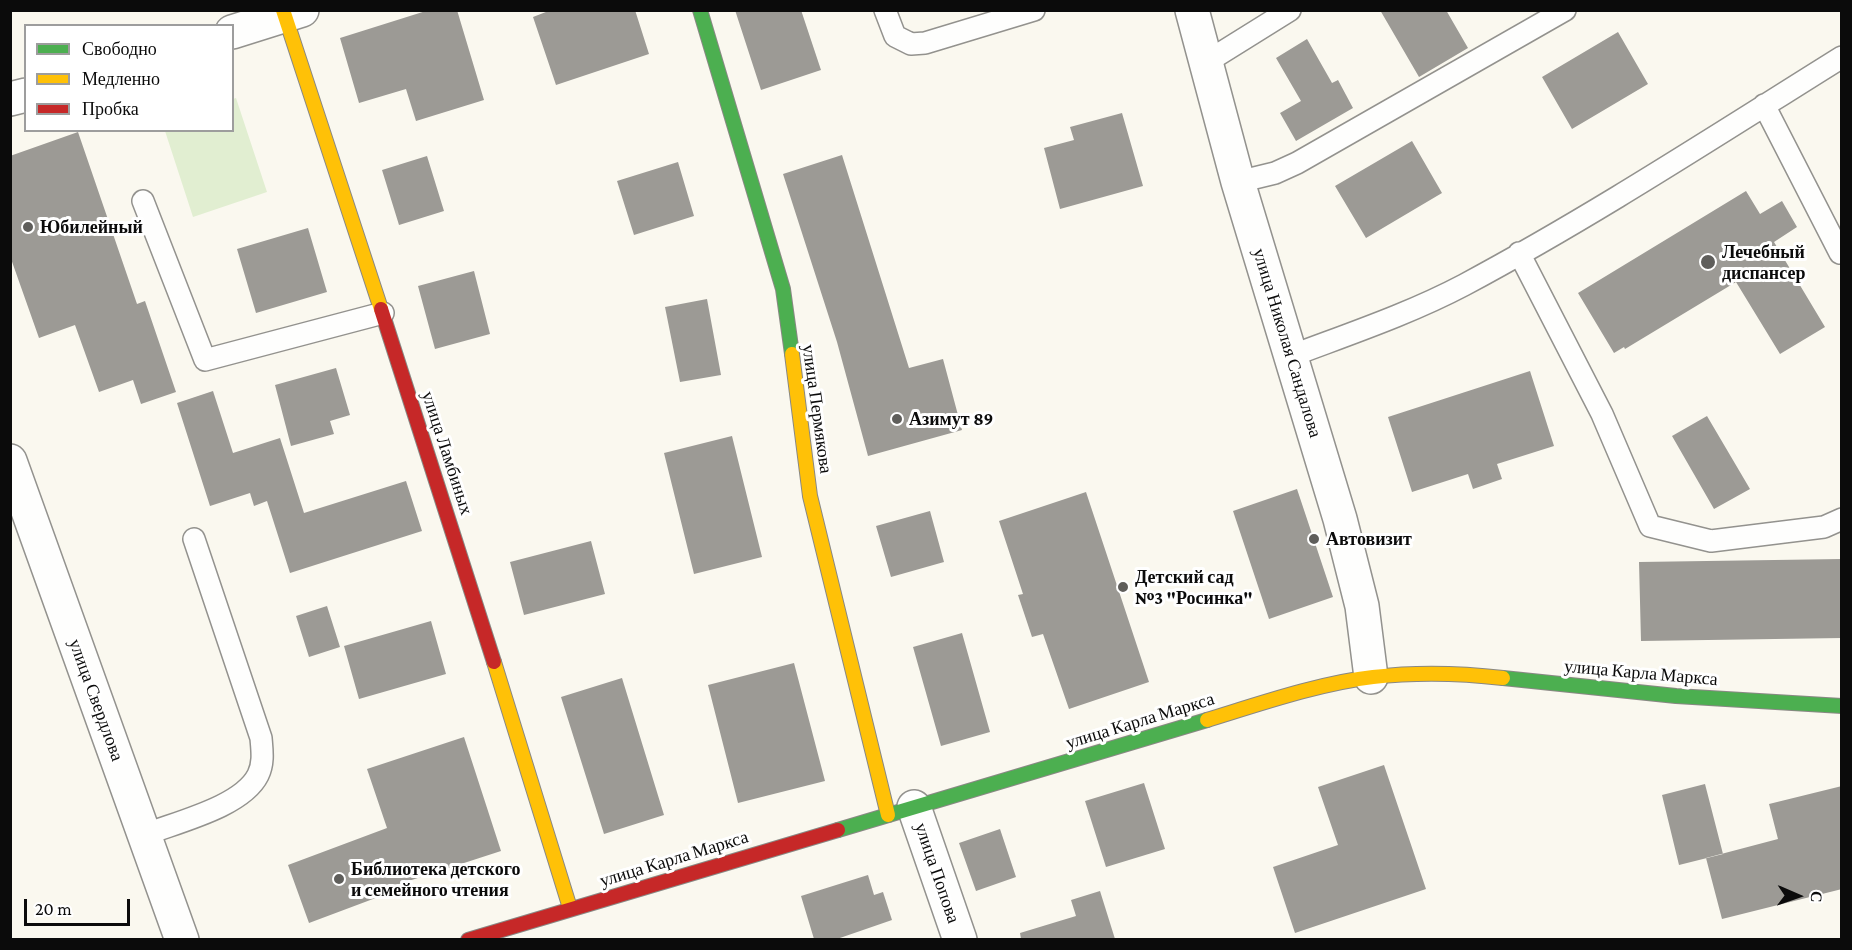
<!DOCTYPE html>
<meta charset="utf-8">
<style>
body{margin:0}
#map{position:relative;width:1852px;height:950px;overflow:hidden;background:#faf8ef;font-family:"Crimson Pro",serif}
canvas{display:block}
.frame{position:absolute;inset:0;border:12px solid #0b0b0b;pointer-events:none}
.legend{position:absolute;left:24px;top:24px;width:210px;height:108px;box-sizing:border-box;background:#fff;border:2px solid #9d9d9d;margin:0;padding:8px 10px;list-style:none;font-size:18px;color:#0b0b0b}
.legend li{display:flex;align-items:center;gap:12px;height:30px}
.legend b{width:30px;border:2px solid #9d9d9d}
.north{position:absolute;left:1768px;top:866px;width:60px;height:60px;-webkit-text-stroke:4px #fff;paint-order:stroke;rotate:92deg;font-size:16px;font-weight:700;line-height:24px;text-align:center;color:#0b0b0b}
.north::after{content:'';display:block;margin:auto;width:21px;height:27px;background:#0b0b0b;clip-path:polygon(50% 0,100% 100%,50% 72%,0 100%)}
.scale{position:absolute;left:24px;top:899px;width:106px;height:27px;box-sizing:border-box;border:3px solid #0b0b0b;border-top:0;padding-left:8px;font-size:18px;line-height:21px;white-space:nowrap;color:#0b0b0b;-webkit-text-stroke:4px #fff;paint-order:stroke}
</style>
<div id="map">
<canvas width="1852" height="950"></canvas>
<div class="frame"></div>
<ul class="legend">
<li><b style="height:8px;background:#4caf50"></b>Свободно</li>
<li><b style="height:8px;background:#ffc107"></b>Медленно</li>
<li><b style="height:8px;background:#c62828"></b>Пробка</li>
</ul>
<div class="north">С</div>
<div class="scale">20 m</div>
</div>
<script>
const g = document.querySelector('canvas').getContext('2d');
g.lineJoin = 'round';
function fill(path, color) { g.fillStyle = color; g.fill(path, 'evenodd'); }
function strokePath(path, color, width, dash) { g.strokeStyle = color; g.lineWidth = width; g.lineCap = dash ? 'butt' : 'round'; g.setLineDash(dash || []); g.stroke(path); }
function write(font, color, halo, rows, align = 'center') {
  g.font = font + ' "Crimson Pro",serif'; g.lineWidth = 6; g.setLineDash([]); g.textBaseline = 'middle'; g.strokeStyle = halo; g.fillStyle = color; for (const [text, x, y, turn = 0] of rows) {
    g.save(); g.translate(x, y); g.rotate((+turn || 0) * Math.PI / 180); g.textAlign = isNaN(turn) ? turn : align; if (halo) g.strokeText(text, 0, 0); g.fillText(text, 0, 0); g.restore();
  }
}
fill(new Path2D(`
 M 236,98 L 267,192 L 193,217 L 165,131 L 232,130 L 233,99 Z`), '#e1eed1');
fill(new Path2D(`
 M 429,10 L 457,10 L 484,100 L 416,121 L 406,89 L 359,103 L 340,38 Z
 M 551,10 L 635,10 L 649,54 L 556,85 L 533,17 Z
 M 735,10 L 801,10 L 821,70 L 761,90 Z
 M 1380,10 L 1446,10 L 1468,48 L 1419,77 Z
 M 1618,32 L 1648,84 L 1572,129 L 1542,77 Z
 M 1307,39 L 1332,83 L 1338,80 L 1353,108 L 1296,141 L 1280,113 L 1301,101 L 1276,58 Z
 M 1122,113 L 1143,186 L 1060,209 L 1044,148 L 1074,140 L 1070,127 Z
 M 78,132 L 137,304 L 145,301 L 176,392 L 141,404 L 133,380 L 99,392 L 75,325 L 39,338 L 10,256 L 10,156 Z
 M 1412,141 L 1442,193 L 1366,238 L 1335,186 Z
 M 842,155 L 909,368 L 943,359 L 962,430 L 868,456 L 837,342 L 783,174 Z
 M 427,156 L 444,211 L 399,225 L 382,170 Z
 M 678,162 L 694,216 L 634,235 L 617,181 Z
 M 1746,191 L 1760,214 L 1782,201 L 1797,227 L 1774,242 L 1825,327 L 1780,354 L 1736,282 L 1625,349 L 1624,347 L 1614,353 L 1578,293 Z
 M 308,228 L 327,292 L 256,313 L 237,249 Z
 M 474,271 L 490,334 L 435,349 L 418,286 Z
 M 707,299 L 721,375 L 680,382 L 665,307 Z
 M 336,368 L 350,415 L 330,421 L 334,434 L 291,446 L 275,385 Z
 M 1530,371 L 1554,446 L 1497,464 L 1502,479 L 1473,489 L 1468,474 L 1412,492 L 1388,417 Z
 M 213,391 L 233,453 L 280,438 L 304,513 L 406,481 L 422,531 L 290,573 L 267,501 L 254,506 L 250,493 L 210,506 L 177,403 Z
 M 1707,416 L 1750,489 L 1714,509 L 1672,436 Z
 M 732,436 L 762,557 L 694,574 L 664,453 Z
 M 1297,489 L 1333,597 L 1269,619 L 1233,511 Z
 M 1086,492 L 1149,682 L 1069,709 L 1043,634 L 1032,637 L 1018,595 L 1023,594 L 999,521 Z
 M 930,511 L 944,562 L 891,577 L 876,526 Z
 M 591,541 L 605,594 L 524,615 L 510,562 Z
 M 1842,559 L 1842,638 L 1641,641 L 1639,562 Z
 M 327,606 L 340,647 L 309,657 L 296,616 Z
 M 431,621 L 446,674 L 359,699 L 344,646 Z
 M 962,633 L 990,732 L 941,746 L 913,647 Z
 M 794,663 L 825,781 L 738,803 L 708,685 Z
 M 622,678 L 664,815 L 604,834 L 561,697 Z
 M 464,737 L 501,851 L 387,888 L 389,893 L 309,923 L 288,865 L 387,828 L 367,769 Z
 M 1384,765 L 1426,889 L 1295,933 L 1273,867 L 1338,845 L 1318,787 Z
 M 1144,783 L 1165,849 L 1106,867 L 1085,801 Z
 M 1705,784 L 1723,854 L 1679,865 L 1662,795 Z
 M 1842,786 L 1842,889 L 1722,919 L 1706,858 L 1778,839 L 1769,804 Z
 M 1000,829 L 1016,877 L 976,891 L 959,843 Z
 M 868,875 L 874,895 L 883,892 L 892,920 L 837,939 L 814,939 L 801,896 Z
 M 1100,891 L 1115,939 L 1021,939 L 1020,933 L 1076,916 L 1071,900 Z`), '#9c9a95');
const lane = new Path2D(`
 M 885,10 L 895,36 L 911,44 L 925,43 L 1034,10
 M 1205,63 L 1290,10
 M 1764,105 L 1840,253
 M 1238,182 L 1275,173 L 1297,163 L 1565,10
 M 143,201 L 205,360 L 383,313
 M 1519,253 L 1602,414 L 1650,526 L 1711,541 L 1824,527 L 1842,519
 M 1291,356 C 1349,334 1409,314 1464,285 C 1593,216 1717,135 1842,57
 M 144,835 C 177,822 242,807 258,775 C 264,763 262,750 261,738 L 194,539`);
const street = new Path2D(`
 M 1192,10 L 1238,182 L 1340,519 L 1362,606 L 1371,677
 M 232,32 L 302,10
 M 10,99 L 26,95
 M 10,461 L 182,940
 M 914,807 L 960,940`);
const fast = new Path2D(`
 M 700,10 L 783,289 L 792,354
 M 1503,678 L 1676,696 L 1842,706
 M 838,830 L 1207,720`);
const slow = new Path2D(`
 M 283,10 L 381,309
 M 792,354 L 810,496 L 888,815
 M 494,662 L 570,908
 M 1207,720 C 1259,704 1320,683 1373,677 C 1416,672 1460,673 1503,678`);
const jam = new Path2D(`
 M 381,309 L 494,662
 M 468,940 L 838,830`);
strokePath(lane, '#93928e', 24);
strokePath(street, '#93928e', 36);
strokePath(fast, '#898884', 16);
strokePath(slow, '#898884', 16);
strokePath(jam, '#898884', 16);
strokePath(lane, '#fefefd', 21);
strokePath(street, '#fefefd', 33);
strokePath(fast, '#4caf50', 14);
strokePath(slow, '#ffc107', 14);
strokePath(jam, '#c62828', 14);
for (const [x, y, r, color] of [
 [28,227,6,"#5f5e5b"],
 [1708,262,8,"#5f5e5b"],
 [897,419,6,"#5f5e5b"],
 [1314,539,6,"#5f5e5b"],
 [1123,587,6,"#5f5e5b"],
 [339,879,6,"#5f5e5b"]
]) { const dot = new Path2D(); dot.arc(x, y, r, 0, 2 * Math.PI); g.fillStyle = color; g.fill(dot); strokePath(dot, '#fff', 2); }
write('bold 18px', '#0b0b0b', '#fff', [
 ["Юбилейный",40,227],
 ["Лечебный",1722,252],
 ["диспансер",1722,273],
 ["Азимут 89",909,419],
 ["Автовизит",1326,539],
 ["Детский сад",1135,577],
 ["№3 \"Росинка\"",1135,598],
 ["Библиотека детского",351,869],
 ["и семейного чтения",351,890]
], 'left');
write('18px', '#0b0b0b', '#fff', [
 ["улица Николая Сандалова",1287,343,73],
 ["улица Пермякова",817,409,82],
 ["улица Ламбиных",447,453,72],
 ["улица Карла Маркса",1641,673,5],
 ["улица Свердлова",96,700,70],
 ["улица Карла Маркса",1140,721,-17],
 ["улица Карла Маркса",674,859,-17],
 ["улица Попова",937,873,71]
]);
</script>
